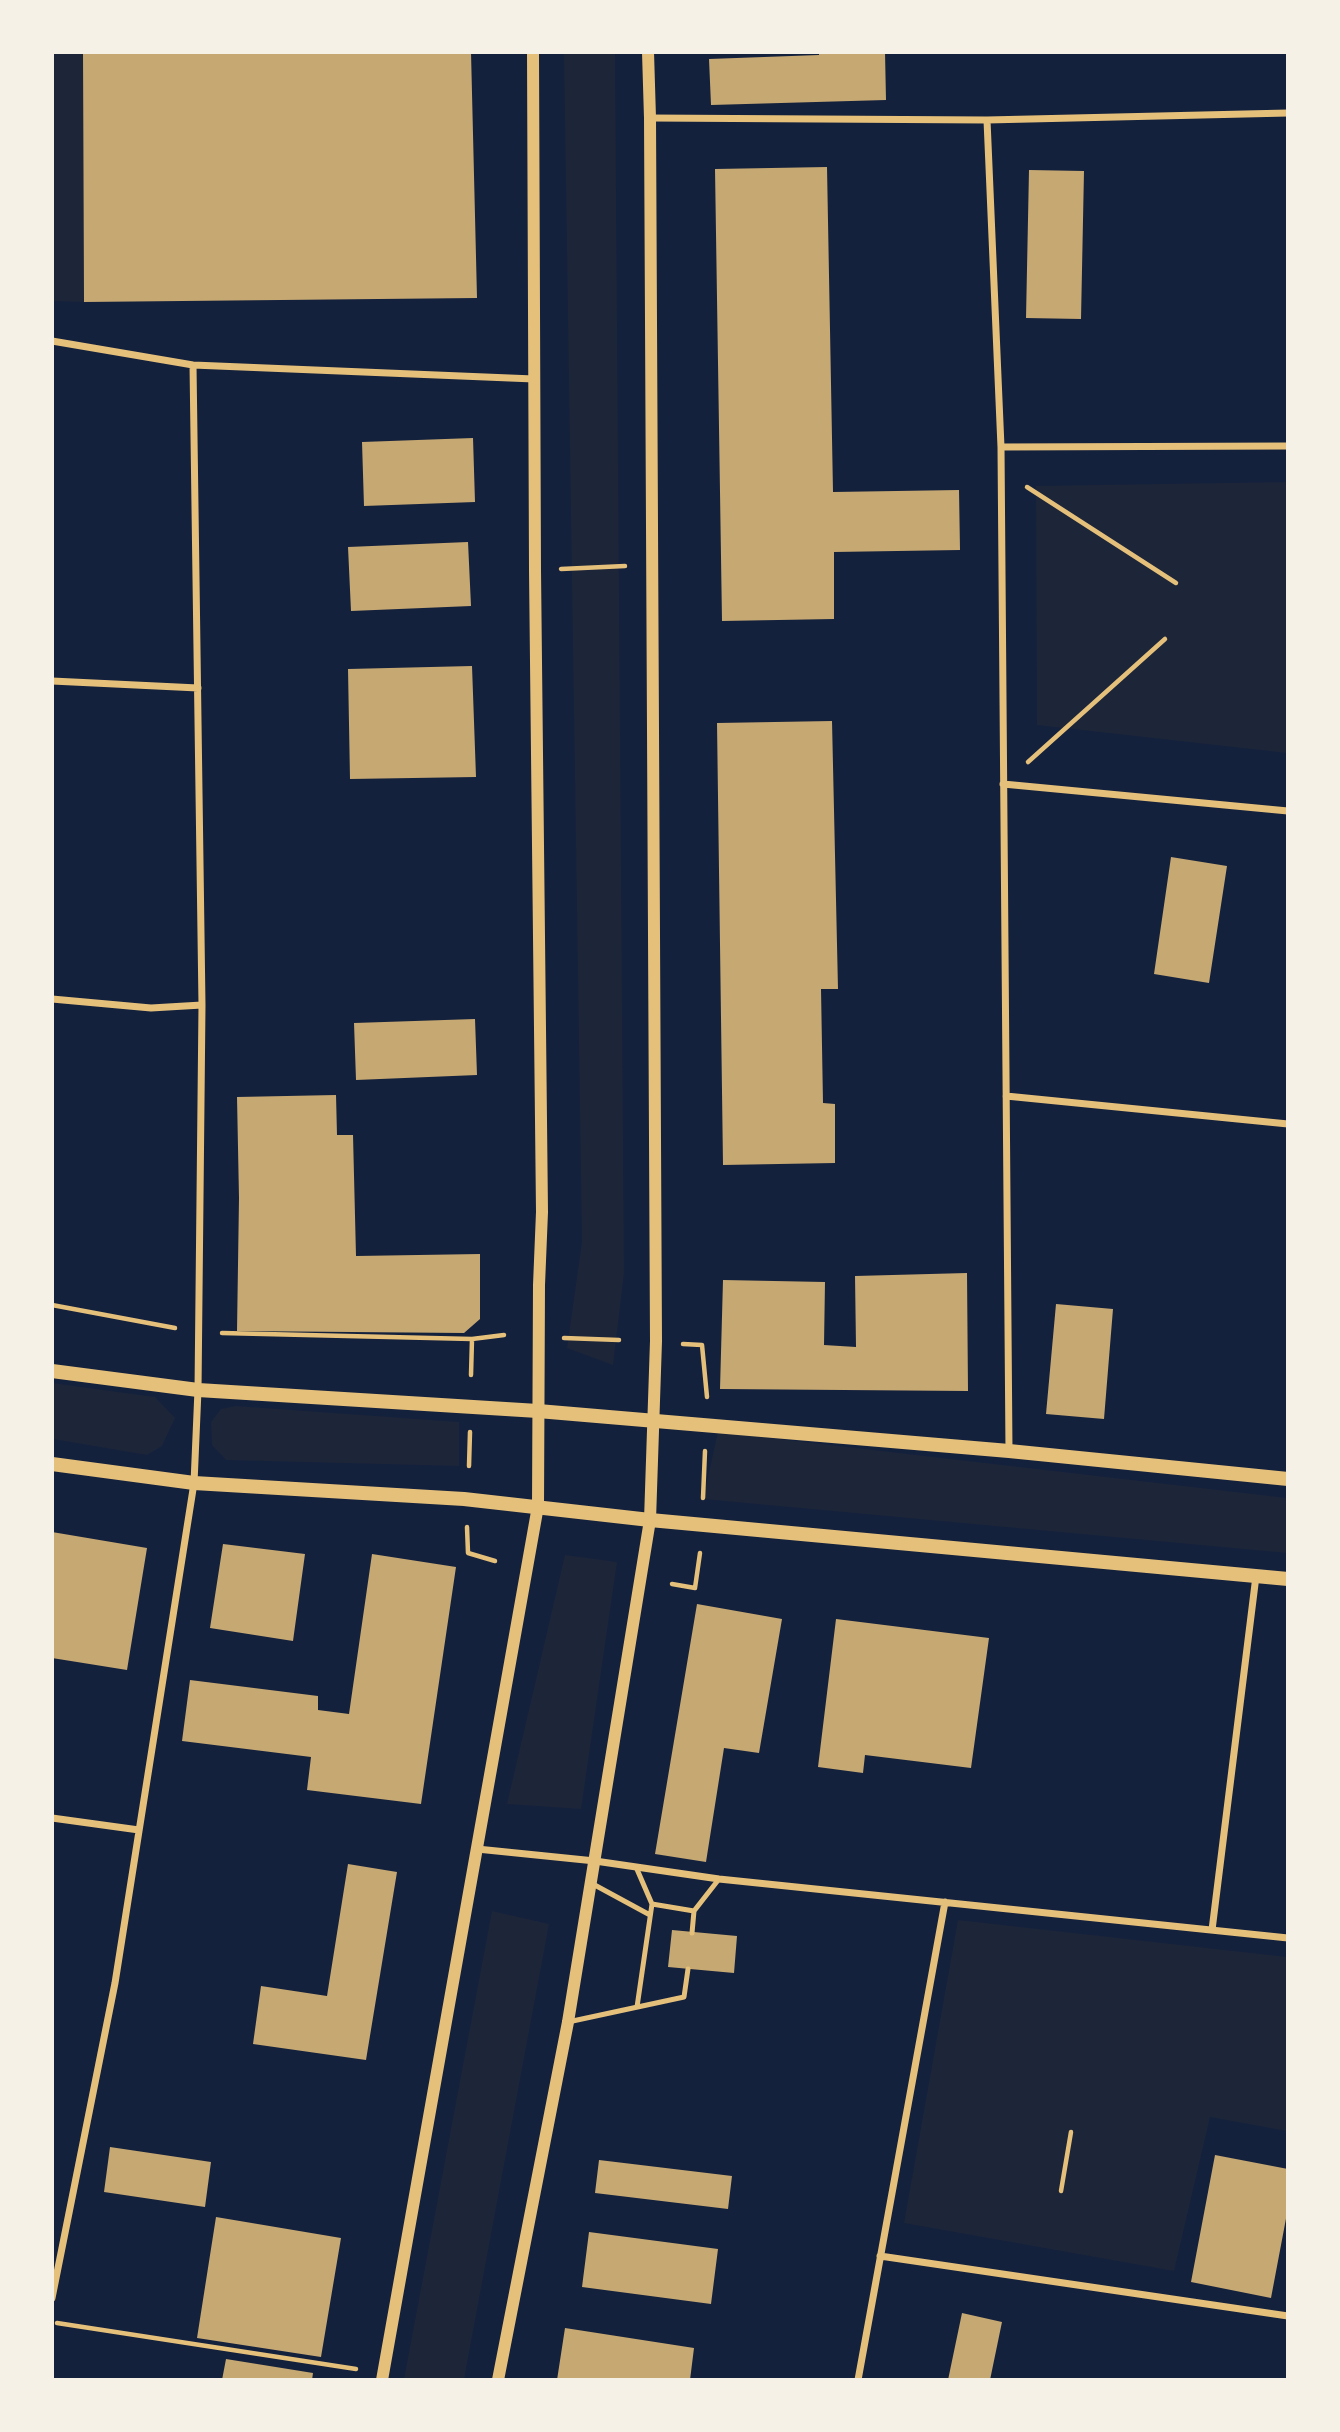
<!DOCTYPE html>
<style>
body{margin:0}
#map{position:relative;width:1340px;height:2432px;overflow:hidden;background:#14213d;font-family:Commissioner,sans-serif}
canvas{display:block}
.frame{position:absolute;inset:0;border:54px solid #f6f1e7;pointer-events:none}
</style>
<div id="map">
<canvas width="1340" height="2432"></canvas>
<div class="frame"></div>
</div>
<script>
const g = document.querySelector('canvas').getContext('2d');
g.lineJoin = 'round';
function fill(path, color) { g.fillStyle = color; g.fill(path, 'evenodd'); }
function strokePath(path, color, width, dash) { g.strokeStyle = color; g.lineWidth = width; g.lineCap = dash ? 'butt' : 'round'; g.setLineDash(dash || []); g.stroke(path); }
fill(new Path2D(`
 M 53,52 L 83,53 L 84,302 L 53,301 Z
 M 564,53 L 615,53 L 624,1273 L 613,1365 L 567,1348 L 582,1242 Z
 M 1287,482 L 1287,753 L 1037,725 L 1036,486 Z
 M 52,1383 L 155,1397 L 175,1418 L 162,1446 L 147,1455 L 53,1439 Z
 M 236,1406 L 459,1422 L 459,1466 L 226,1460 L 212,1445 L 211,1422 L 221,1409 Z
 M 718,1432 L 1287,1498 L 1287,1553 L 703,1499 Z
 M 565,1555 L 617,1562 L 581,1809 L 507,1804 Z
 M 492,1911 L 549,1924 L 464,2379 L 404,2379 Z
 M 958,1920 L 1287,1957 L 1287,2131 L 1210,2117 L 1174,2271 L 904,2223 Z`), '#1d2539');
fill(new Path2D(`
 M 83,52 L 471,52 L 477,298 L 84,302 Z
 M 819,52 L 885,52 L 886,100 L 711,105 L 709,59 L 819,55 Z
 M 827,167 L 833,492 L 959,490 L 960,550 L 834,552 L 834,619 L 722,621 L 715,169 Z
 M 1029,170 L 1084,171 L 1081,319 L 1026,318 Z
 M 473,438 L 475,502 L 364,506 L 362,442 Z
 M 468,542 L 471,606 L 351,611 L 348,547 Z
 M 472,666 L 476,777 L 350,779 L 348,669 Z
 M 832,721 L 838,989 L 821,989 L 823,1103 L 835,1104 L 835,1163 L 723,1165 L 717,723 Z
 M 1171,857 L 1227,866 L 1209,983 L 1154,974 Z
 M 475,1019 L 477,1075 L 356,1080 L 354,1023 Z
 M 336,1095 L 337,1135 L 353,1135 L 356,1256 L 480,1254 L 480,1319 L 464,1333 L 237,1331 L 239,1198 L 237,1097 Z
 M 967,1273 L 968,1391 L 720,1389 L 723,1280 L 825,1282 L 824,1345 L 856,1347 L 855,1276 Z
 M 1056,1304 L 1113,1309 L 1104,1419 L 1046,1414 Z
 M 52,1532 L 147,1548 L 127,1670 L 52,1658 Z
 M 223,1544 L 305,1554 L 293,1641 L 210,1628 Z
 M 372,1554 L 456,1567 L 421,1804 L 307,1790 L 311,1757 L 182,1741 L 190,1680 L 318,1696 L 318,1710 L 349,1714 Z
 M 697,1604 L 782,1619 L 759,1753 L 724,1748 L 706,1862 L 655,1854 Z
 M 836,1619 L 989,1638 L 971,1768 L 865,1755 L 863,1773 L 818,1767 Z
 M 348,1864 L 397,1872 L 366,2060 L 253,2044 L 261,1986 L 327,1996 Z
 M 672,1930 L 737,1936 L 734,1973 L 668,1967 Z
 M 110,2147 L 211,2162 L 205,2207 L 104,2192 Z
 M 1215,2155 L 1288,2169 L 1288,2208 L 1271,2298 L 1191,2282 Z
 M 599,2160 L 732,2176 L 728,2209 L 595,2193 Z
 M 216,2217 L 341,2238 L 321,2357 L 197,2338 Z
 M 589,2232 L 718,2249 L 711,2304 L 582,2287 Z
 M 962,2313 L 1002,2322 L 990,2380 L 948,2380 Z
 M 565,2328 L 694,2348 L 690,2380 L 557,2380 Z
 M 226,2359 L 313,2373 L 312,2380 L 222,2380 Z`), '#c6a872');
strokePath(new Path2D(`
 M 1027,487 L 1176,583
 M 561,569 L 625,566
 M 1028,762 L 1165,639
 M 52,1305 L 175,1328
 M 222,1333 L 472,1339 L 504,1335
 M 564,1338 L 619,1340
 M 683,1344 L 702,1345 L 707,1397
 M 471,1375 L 472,1339
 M 469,1466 L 470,1432
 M 703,1498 L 705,1451
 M 467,1527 L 468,1553 L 495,1561
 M 672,1584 L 695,1588 L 700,1553
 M 1061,2191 L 1071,2132
 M 57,2323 L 356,2369`), '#e5c07b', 4.5);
strokePath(new Path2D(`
 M 636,1867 L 652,1904 L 694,1911 L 719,1879
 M 591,1883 L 650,1915
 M 692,1933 L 694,1911
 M 637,2007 L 652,1904
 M 568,2022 L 684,1997 L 688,1969`), '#e5c07b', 5);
strokePath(new Path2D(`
 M 650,118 L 987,120 L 1288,113
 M 987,120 L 1001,447 L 1009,1451
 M 52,341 L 193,365 L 534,379
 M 1001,447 L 1288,446
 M 52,681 L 198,688
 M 1003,784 L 1288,811
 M 52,999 L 151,1008 L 202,1005
 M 1006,1096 L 1288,1124
 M 52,1818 L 139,1830
 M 477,1849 L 595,1861 L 719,1879 L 1288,1938
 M 1212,1930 L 1256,1576
 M 880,2256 L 1288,2316
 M 52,2298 L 115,1983 L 194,1483 L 198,1390 L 202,1005 L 193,365
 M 858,2380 L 945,1902`), '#e5c07b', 7);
strokePath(new Path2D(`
 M 382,2380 L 538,1506 L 539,1285 L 542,1212 L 535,570 L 533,52
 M 498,2380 L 568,2022 L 650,1520 L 656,1341 L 650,118 L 648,52`), '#e5c07b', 12);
strokePath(new Path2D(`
 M 52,1371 L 198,1390 L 538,1411 L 1009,1451 L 1288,1479
 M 52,1464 L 194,1483 L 464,1499 L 650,1520 L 1288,1579`), '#e5c07b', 14);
</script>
